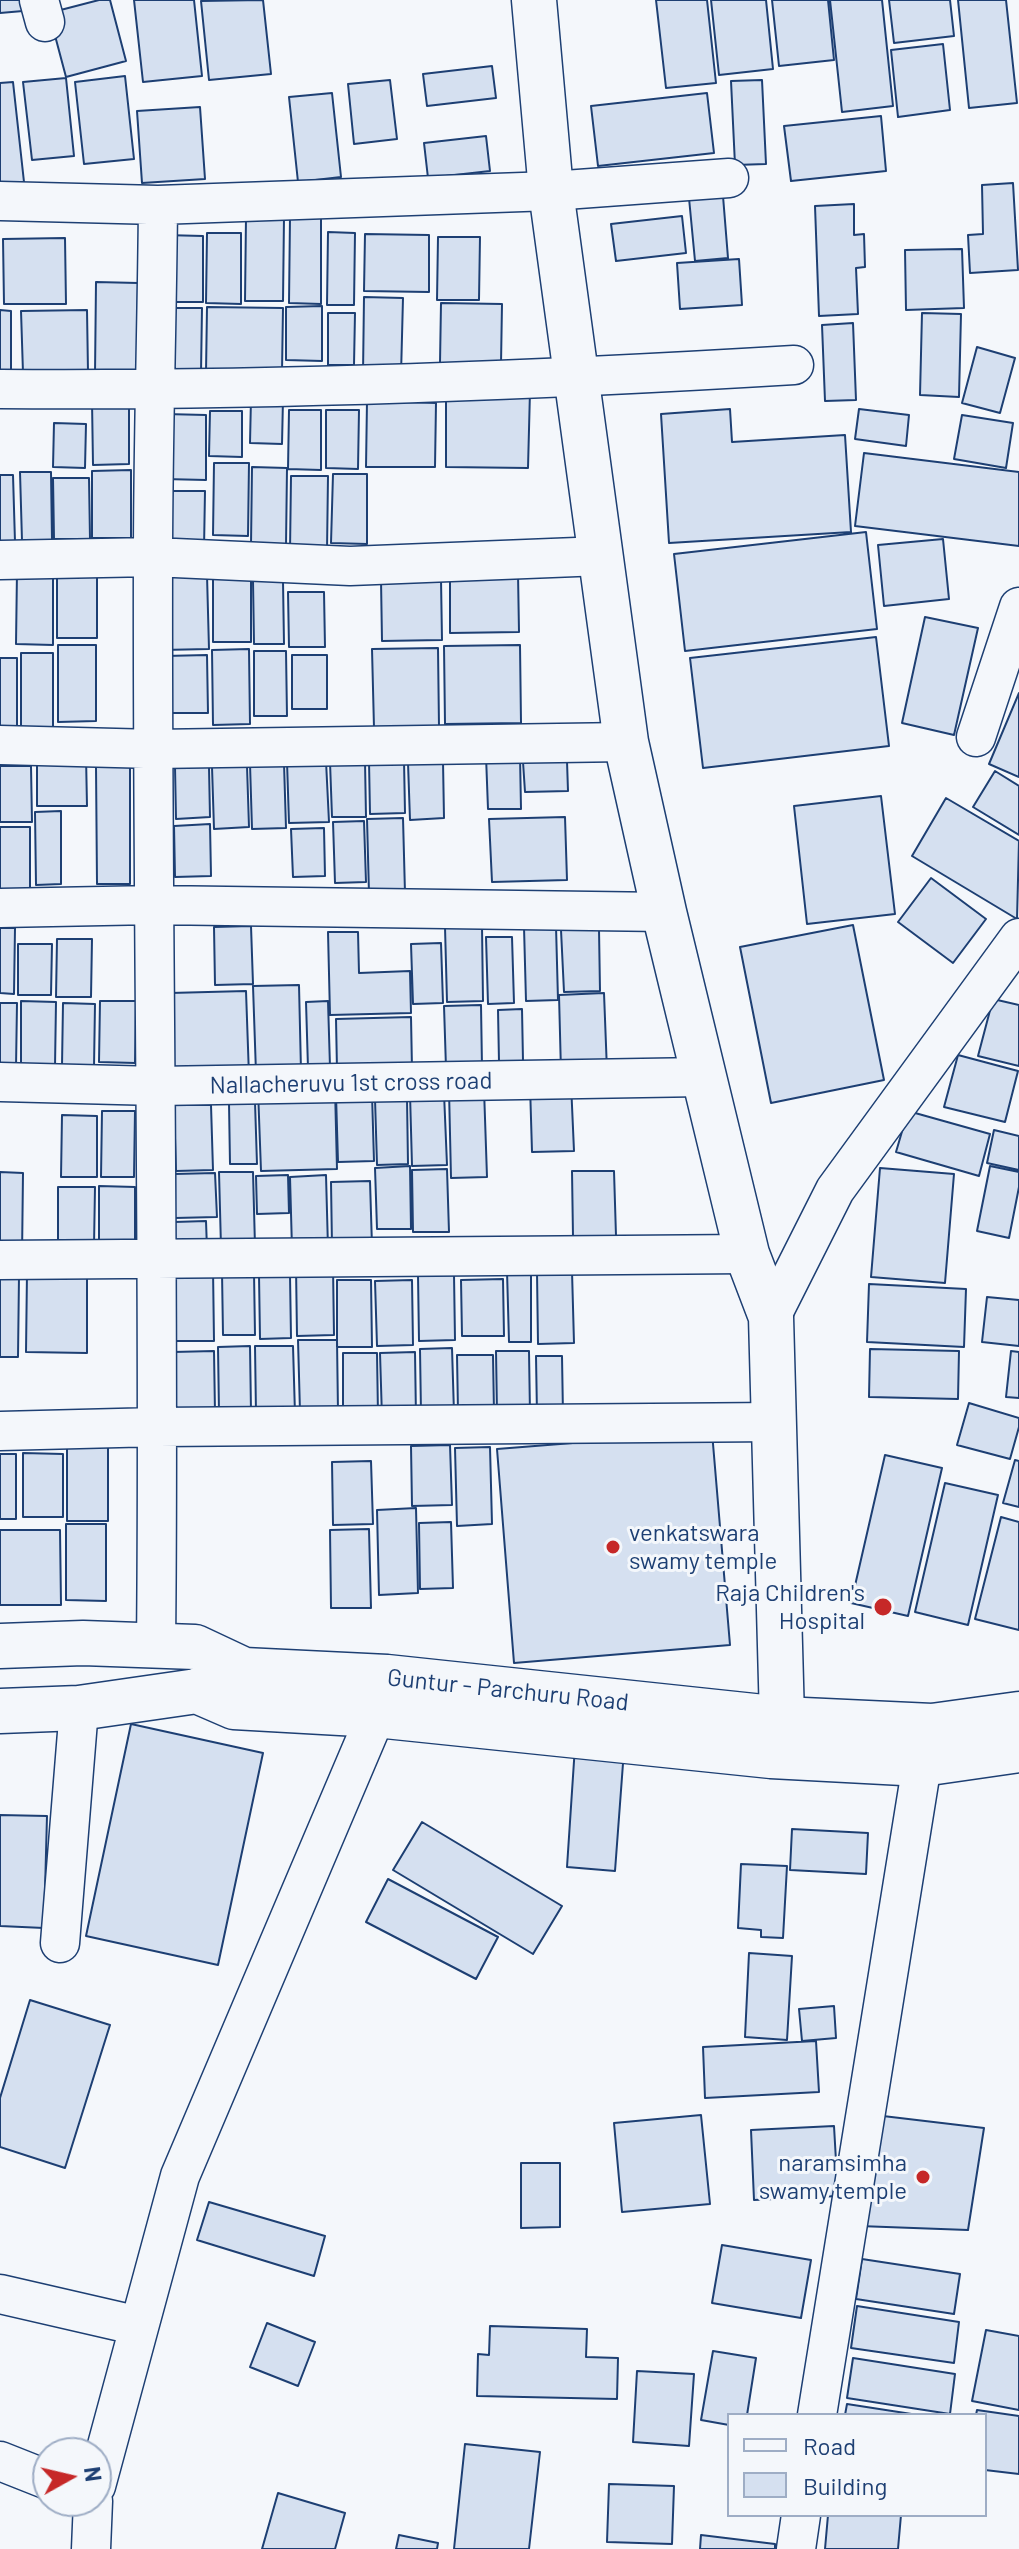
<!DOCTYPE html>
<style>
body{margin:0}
#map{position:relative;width:1019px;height:2549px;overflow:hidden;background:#f4f7fb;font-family:Barlow,sans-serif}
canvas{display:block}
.legend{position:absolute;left:727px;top:2413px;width:260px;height:104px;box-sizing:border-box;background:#f4f7fb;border:2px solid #9eadc5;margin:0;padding:10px 14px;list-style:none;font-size:24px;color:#1d3f73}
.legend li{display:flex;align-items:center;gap:16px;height:40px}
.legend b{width:40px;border:2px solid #9eadc5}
.north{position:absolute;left:32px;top:2437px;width:80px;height:80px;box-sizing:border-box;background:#f4f7fb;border:2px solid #9eadc5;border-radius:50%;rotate:82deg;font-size:22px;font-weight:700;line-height:32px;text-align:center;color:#1d3f73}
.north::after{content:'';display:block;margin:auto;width:28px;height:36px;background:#c62828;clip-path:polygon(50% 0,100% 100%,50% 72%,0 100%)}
</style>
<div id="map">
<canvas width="1019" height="2549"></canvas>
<ul class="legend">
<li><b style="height:10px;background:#f4f7fb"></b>Road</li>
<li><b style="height:22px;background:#d5e0f0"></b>Building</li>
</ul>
<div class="north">N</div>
</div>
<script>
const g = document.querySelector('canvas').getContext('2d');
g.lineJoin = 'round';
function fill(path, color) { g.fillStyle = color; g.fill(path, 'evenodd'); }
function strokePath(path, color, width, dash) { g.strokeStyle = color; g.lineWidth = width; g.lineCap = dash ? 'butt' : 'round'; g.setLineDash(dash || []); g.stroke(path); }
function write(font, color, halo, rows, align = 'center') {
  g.font = font + ' Barlow,sans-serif'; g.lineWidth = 6; g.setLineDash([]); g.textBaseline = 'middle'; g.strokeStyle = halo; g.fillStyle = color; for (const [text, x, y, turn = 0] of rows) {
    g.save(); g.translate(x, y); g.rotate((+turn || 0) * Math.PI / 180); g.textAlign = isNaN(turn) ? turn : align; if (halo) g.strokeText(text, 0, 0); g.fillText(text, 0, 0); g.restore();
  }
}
const building = new Path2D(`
 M 0,0 L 22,0 L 23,11 L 0,13 Z
 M 99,0 L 110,0 L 126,61 L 66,77 L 49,13 Z
 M 134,0 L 194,0 L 202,76 L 143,82 Z
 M 263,0 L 271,74 L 209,80 L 201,1 Z
 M 656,0 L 707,0 L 716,83 L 666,88 Z
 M 711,0 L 766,0 L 773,69 L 719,75 Z
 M 772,0 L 828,0 L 834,60 L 779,66 Z
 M 830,0 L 882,0 L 893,106 L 842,112 Z
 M 889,0 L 950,0 L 954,36 L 894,43 Z
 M 958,0 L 1006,0 L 1017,103 L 969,108 Z
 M 943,44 L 950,110 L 898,117 L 891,50 Z
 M 492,66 L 496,98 L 427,106 L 423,74 Z
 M 125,76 L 134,159 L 84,164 L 75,82 Z
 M 66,78 L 74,156 L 32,160 L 23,82 Z
 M 390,80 L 397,139 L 354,144 L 348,84 Z
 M 762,80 L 766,164 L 735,165 L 731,81 Z
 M 13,82 L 24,182 L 0,185 L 0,83 Z
 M 332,93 L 341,177 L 298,182 L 289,97 Z
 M 707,93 L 714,153 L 598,166 L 591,106 Z
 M 200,107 L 205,179 L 142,183 L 137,111 Z
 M 881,116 L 886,171 L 791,181 L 784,126 Z
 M 486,136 L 490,171 L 428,178 L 424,143 Z
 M 1013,183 L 1018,270 L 970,273 L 968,235 L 983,234 L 982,185 Z
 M 723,196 L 728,258 L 695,261 L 689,198 Z
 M 854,204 L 854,235 L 864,234 L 865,267 L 856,268 L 858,314 L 819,316 L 815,206 Z
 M 682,216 L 686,253 L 616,261 L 611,224 Z
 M 246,217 L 284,217 L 283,301 L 245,301 Z
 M 290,217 L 321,218 L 321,304 L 289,303 Z
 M 328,232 L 355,233 L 354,305 L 327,305 Z
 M 207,233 L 241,233 L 241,304 L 206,303 Z
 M 365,234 L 429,235 L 429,292 L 364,291 Z
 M 164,235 L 203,236 L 203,302 L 163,302 Z
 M 438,237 L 480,237 L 479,300 L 437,300 Z
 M 65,238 L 66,304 L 4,304 L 3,239 Z
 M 962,249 L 964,308 L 906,310 L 905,250 Z
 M 739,259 L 742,305 L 680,309 L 677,263 Z
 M 96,282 L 138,283 L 137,374 L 95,374 Z
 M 364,297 L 403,298 L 401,375 L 363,374 Z
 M 441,303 L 502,304 L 501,364 L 440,363 Z
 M 322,306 L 322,361 L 286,360 L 286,307 Z
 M 207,307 L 283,308 L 282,372 L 206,372 Z
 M 166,308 L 202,308 L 201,373 L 165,372 Z
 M 0,310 L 11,311 L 11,381 L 0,381 Z
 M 87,310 L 88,372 L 23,373 L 21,311 Z
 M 328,313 L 355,313 L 354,365 L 328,365 Z
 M 922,313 L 961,314 L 959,397 L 920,395 Z
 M 853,323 L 856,400 L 825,401 L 822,325 Z
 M 977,347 L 1015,358 L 1000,413 L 962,403 Z
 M 446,390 L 530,391 L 528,468 L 446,467 Z
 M 251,398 L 283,399 L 282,444 L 250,443 Z
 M 92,401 L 129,401 L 129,464 L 93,465 Z
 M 367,401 L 436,403 L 435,467 L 366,467 Z
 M 730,409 L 732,442 L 845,435 L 851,532 L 669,543 L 661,414 Z
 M 859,409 L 909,415 L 906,446 L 855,439 Z
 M 289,410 L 321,410 L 321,470 L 288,469 Z
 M 326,410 L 359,410 L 358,469 L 326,468 Z
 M 210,411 L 242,411 L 242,457 L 209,456 Z
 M 165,414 L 206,415 L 206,480 L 164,479 Z
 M 962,415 L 1013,423 L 1006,468 L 954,459 Z
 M 54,423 L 86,424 L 85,468 L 53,467 Z
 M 864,453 L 1019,472 L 1019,546 L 855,526 Z
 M 214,463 L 249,463 L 248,536 L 213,535 Z
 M 252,467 L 287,468 L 286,546 L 251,545 Z
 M 131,470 L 131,538 L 92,538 L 92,471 Z
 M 20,472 L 51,472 L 52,540 L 22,541 Z
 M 333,474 L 367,474 L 367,544 L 331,543 Z
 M 0,475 L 13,475 L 15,542 L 0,542 Z
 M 291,476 L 328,476 L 327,551 L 290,551 Z
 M 53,478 L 89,478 L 90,539 L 54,539 Z
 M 168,491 L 205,491 L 204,549 L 167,548 Z
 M 866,532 L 877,629 L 685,651 L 674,554 Z
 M 943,539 L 949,599 L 884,606 L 878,545 Z
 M 57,567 L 97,567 L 97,638 L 57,638 Z
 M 213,568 L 251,568 L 251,642 L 213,642 Z
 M 17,571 L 53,571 L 53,645 L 16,644 Z
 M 518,573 L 519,632 L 450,633 L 450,574 Z
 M 161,575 L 207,575 L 209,649 L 162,650 Z
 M 441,579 L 442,640 L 382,641 L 381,580 Z
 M 253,581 L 283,581 L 284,644 L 254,644 Z
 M 288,592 L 324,592 L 325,647 L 289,647 Z
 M 925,617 L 978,628 L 954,735 L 902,723 Z
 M 876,637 L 889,746 L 703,768 L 690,658 Z
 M 58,645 L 96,645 L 96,721 L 58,722 Z
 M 520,645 L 521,723 L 445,724 L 444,646 Z
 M 438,648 L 439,727 L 374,728 L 372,649 Z
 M 249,649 L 250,724 L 213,725 L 212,650 Z
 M 254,651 L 286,651 L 287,716 L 254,716 Z
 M 21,653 L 53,653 L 53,729 L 21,730 Z
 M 207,655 L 208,713 L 166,713 L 165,656 Z
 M 292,655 L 327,655 L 327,709 L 292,709 Z
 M 0,658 L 17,658 L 17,729 L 0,729 Z
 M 1019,693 L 1019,777 L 989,764 Z
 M 520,755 L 521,809 L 488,809 L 486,756 Z
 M 86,756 L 87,806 L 37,806 L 37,757 Z
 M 404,760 L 405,813 L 370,814 L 369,761 Z
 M 326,761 L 329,822 L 289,823 L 287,762 Z
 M 365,761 L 366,817 L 332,817 L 330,762 Z
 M 443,761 L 444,818 L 410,820 L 408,763 Z
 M 567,761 L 568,791 L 525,792 L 523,762 Z
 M 284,763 L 286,828 L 252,829 L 250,764 Z
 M 0,766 L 31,766 L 32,822 L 0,822 Z
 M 96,766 L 130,766 L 130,884 L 97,884 Z
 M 247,766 L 249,827 L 214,829 L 212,767 Z
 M 175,767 L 209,767 L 210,817 L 176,819 Z
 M 995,771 L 1019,786 L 1019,835 L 973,807 Z
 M 881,796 L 895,914 L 807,924 L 794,806 Z
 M 946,798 L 1019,841 L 1017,919 L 912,856 Z
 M 61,811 L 61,884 L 36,885 L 35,812 Z
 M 565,817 L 567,880 L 492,882 L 489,819 Z
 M 403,818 L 405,893 L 369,894 L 367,819 Z
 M 364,821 L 366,882 L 335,883 L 333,822 Z
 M 210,824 L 211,876 L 175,877 L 174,826 Z
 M 0,827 L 30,827 L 30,890 L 0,891 Z
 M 324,828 L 325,876 L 293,877 L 291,829 Z
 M 931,878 L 986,919 L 953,963 L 898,922 Z
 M 853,925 L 884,1080 L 771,1103 L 740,947 Z
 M 251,926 L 253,984 L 215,985 L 214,927 Z
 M 482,926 L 483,1001 L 447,1002 L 445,927 Z
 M 556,926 L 558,1000 L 526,1001 L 524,927 Z
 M 0,928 L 15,928 L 14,994 L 0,993 Z
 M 599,929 L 600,991 L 564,992 L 561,930 Z
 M 328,932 L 358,932 L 359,973 L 410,971 L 411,1013 L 330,1015 Z
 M 486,937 L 512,937 L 514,1003 L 488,1004 Z
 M 57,939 L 92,939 L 91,997 L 56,997 Z
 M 441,943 L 443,1003 L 413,1004 L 411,944 Z
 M 18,944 L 52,944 L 51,995 L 18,995 Z
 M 299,985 L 301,1071 L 256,1073 L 253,986 Z
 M 246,991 L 249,1076 L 173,1078 L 170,993 Z
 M 604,993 L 607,1071 L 561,1072 L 559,995 Z
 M 993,999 L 1019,1005 L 1019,1066 L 978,1056 Z
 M 21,1001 L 56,1002 L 55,1067 L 21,1066 Z
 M 100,1001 L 136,1001 L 135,1063 L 99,1062 Z
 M 328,1001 L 330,1067 L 308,1068 L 306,1002 Z
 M 0,1003 L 17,1003 L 16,1068 L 0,1067 Z
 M 63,1003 L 95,1004 L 94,1067 L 62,1066 Z
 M 481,1005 L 482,1067 L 446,1068 L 444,1006 Z
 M 522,1009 L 523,1061 L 499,1062 L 498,1010 Z
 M 411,1017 L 412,1069 L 337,1070 L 336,1019 Z
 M 958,1055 L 1018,1071 L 1005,1122 L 944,1107 Z
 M 571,1083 L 574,1151 L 532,1152 L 530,1085 Z
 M 335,1088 L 337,1169 L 261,1171 L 258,1090 Z
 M 484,1089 L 487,1177 L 451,1178 L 449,1090 Z
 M 444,1093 L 447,1165 L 412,1166 L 410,1094 Z
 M 372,1094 L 374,1161 L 338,1162 L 336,1095 Z
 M 407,1098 L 408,1164 L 377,1165 L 375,1099 Z
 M 255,1102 L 257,1164 L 230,1164 L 229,1103 Z
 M 174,1105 L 211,1105 L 213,1170 L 176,1171 Z
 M 102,1111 L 135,1111 L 134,1177 L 101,1177 Z
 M 908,1111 L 990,1134 L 979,1176 L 896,1152 Z
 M 62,1115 L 97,1116 L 97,1177 L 61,1177 Z
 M 994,1130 L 1019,1136 L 1019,1170 L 987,1163 Z
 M 410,1166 L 411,1229 L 377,1229 L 375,1168 Z
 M 990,1166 L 1019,1172 L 1019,1187 L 1009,1238 L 977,1231 Z
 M 880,1168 L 954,1174 L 945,1283 L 871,1277 Z
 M 447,1169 L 449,1232 L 413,1232 L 412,1170 Z
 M 572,1171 L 614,1171 L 616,1236 L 573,1237 Z
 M 0,1172 L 23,1173 L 22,1257 L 0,1257 Z
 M 219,1172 L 253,1172 L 255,1246 L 221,1247 Z
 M 215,1173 L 217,1217 L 175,1218 L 174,1174 Z
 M 288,1175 L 289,1213 L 257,1214 L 256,1176 Z
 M 326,1175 L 328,1248 L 292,1249 L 290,1177 Z
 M 370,1181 L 372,1246 L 332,1247 L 331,1182 Z
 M 99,1186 L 135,1187 L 135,1243 L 99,1243 Z
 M 58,1187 L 95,1187 L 94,1246 L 58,1245 Z
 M 206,1221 L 207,1249 L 175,1250 L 174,1222 Z
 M 333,1266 L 334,1335 L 297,1336 L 296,1267 Z
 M 172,1268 L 213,1268 L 214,1341 L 173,1341 Z
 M 507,1271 L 531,1271 L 531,1342 L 509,1342 Z
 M 572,1271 L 574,1343 L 538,1344 L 537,1272 Z
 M 27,1272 L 87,1273 L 87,1353 L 26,1352 Z
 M 222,1272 L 254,1272 L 255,1335 L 223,1335 Z
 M 454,1274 L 455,1340 L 419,1341 L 418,1275 Z
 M 0,1275 L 19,1276 L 18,1357 L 0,1357 Z
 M 259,1275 L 290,1275 L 291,1338 L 260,1339 Z
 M 503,1279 L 504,1336 L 462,1336 L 461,1280 Z
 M 337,1280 L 371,1280 L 372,1347 L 337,1347 Z
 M 412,1280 L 413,1345 L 377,1346 L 375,1281 Z
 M 869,1284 L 966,1289 L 964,1347 L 867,1342 Z
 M 987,1297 L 1019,1300 L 1019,1346 L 982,1342 Z
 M 298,1340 L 337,1340 L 338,1412 L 300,1412 Z
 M 250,1346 L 251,1412 L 219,1413 L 218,1347 Z
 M 255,1346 L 293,1346 L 295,1414 L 256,1414 Z
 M 452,1348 L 454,1413 L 421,1414 L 420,1349 Z
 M 870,1349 L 959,1351 L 958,1399 L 869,1397 Z
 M 214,1351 L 215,1413 L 173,1414 L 173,1352 Z
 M 496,1351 L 529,1351 L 530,1414 L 497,1414 Z
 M 1011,1351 L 1019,1352 L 1019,1398 L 1006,1397 Z
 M 415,1352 L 416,1418 L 382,1418 L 380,1353 Z
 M 343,1353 L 377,1353 L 378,1415 L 343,1415 Z
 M 457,1355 L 493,1355 L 494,1412 L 458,1412 Z
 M 536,1356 L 562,1356 L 563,1415 L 537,1415 Z
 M 969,1403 L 1019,1418 L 1019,1427 L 1010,1459 L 957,1445 Z
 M 712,1432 L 730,1645 L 514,1663 L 497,1449 Z
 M 108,1434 L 108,1521 L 67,1521 L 67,1435 Z
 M 450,1445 L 452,1505 L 412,1506 L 411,1446 Z
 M 490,1447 L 492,1524 L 457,1526 L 455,1448 Z
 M 23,1453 L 63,1454 L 63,1517 L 23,1517 Z
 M 0,1454 L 16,1454 L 16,1519 L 0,1519 Z
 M 885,1455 L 942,1468 L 908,1616 L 851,1603 Z
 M 1015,1460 L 1019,1461 L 1019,1507 L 1003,1503 Z
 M 371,1461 L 373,1524 L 333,1525 L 332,1462 Z
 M 945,1483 L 998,1495 L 968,1625 L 915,1612 Z
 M 416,1508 L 418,1593 L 379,1595 L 377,1510 Z
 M 1001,1517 L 1019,1522 L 1019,1630 L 975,1619 Z
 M 451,1522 L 453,1588 L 420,1589 L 419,1523 Z
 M 66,1524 L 106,1524 L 106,1601 L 66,1600 Z
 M 369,1529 L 371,1608 L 331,1608 L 330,1530 Z
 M 0,1530 L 60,1530 L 61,1605 L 0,1605 Z
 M 131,1724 L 263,1753 L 218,1965 L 86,1936 Z
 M 575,1746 L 624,1750 L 615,1871 L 567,1867 Z
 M 0,1815 L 47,1816 L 44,1928 L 0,1926 Z
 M 422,1822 L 562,1906 L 533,1954 L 393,1870 Z
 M 792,1829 L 868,1833 L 866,1874 L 790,1870 Z
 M 741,1864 L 787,1866 L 783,1938 L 761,1937 L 761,1930 L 738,1928 Z
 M 388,1879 L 498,1937 L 476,1979 L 366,1922 Z
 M 749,1953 L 792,1956 L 787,2040 L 745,2037 Z
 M 30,2000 L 110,2025 L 65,2168 L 0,2147 L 0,2098 Z
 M 834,2006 L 836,2038 L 802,2041 L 799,2009 Z
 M 816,2041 L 819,2092 L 705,2098 L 703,2047 Z
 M 701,2115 L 710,2204 L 622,2212 L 614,2123 Z
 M 883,2116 L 984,2128 L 968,2230 L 859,2226 Z
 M 834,2126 L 838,2196 L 754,2200 L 751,2130 Z
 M 521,2163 L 560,2163 L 560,2227 L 521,2228 Z
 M 209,2202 L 325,2236 L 314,2276 L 197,2240 Z
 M 722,2245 L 811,2260 L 801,2318 L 712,2303 Z
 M 862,2259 L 960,2274 L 954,2314 L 856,2299 Z
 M 857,2306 L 959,2322 L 954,2363 L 851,2348 Z
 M 267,2323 L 315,2342 L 298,2386 L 250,2367 Z
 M 490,2326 L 587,2329 L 586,2357 L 618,2358 L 617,2399 L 477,2396 L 478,2354 L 489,2355 Z
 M 986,2330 L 1019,2336 L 1019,2410 L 972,2401 Z
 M 713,2351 L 756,2358 L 747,2415 L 729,2415 L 729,2425 L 701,2420 Z
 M 853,2358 L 955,2374 L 950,2414 L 847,2398 Z
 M 637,2371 L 694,2374 L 689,2446 L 633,2442 Z
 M 847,2404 L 918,2415 L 845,2415 Z
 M 977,2410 L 1019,2416 L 1019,2474 L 985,2470 L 985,2415 L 976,2415 Z
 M 465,2444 L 540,2452 L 529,2549 L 454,2549 Z
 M 609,2484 L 674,2486 L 672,2544 L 607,2542 Z
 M 278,2493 L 345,2513 L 335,2549 L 262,2549 Z
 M 828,2515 L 901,2515 L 898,2549 L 825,2549 Z
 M 399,2535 L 438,2543 L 437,2549 L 396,2549 Z
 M 701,2535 L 775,2544 L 775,2549 L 700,2549 Z`);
fill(building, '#d5e0f0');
strokePath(building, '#1d3f73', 2);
const minor = new Path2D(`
 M 39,0 L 45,22
 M 0,201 L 158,205 L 551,191 L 729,178
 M 0,389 C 265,391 529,381 794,365
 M 0,560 L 153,557 L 350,566 L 602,556
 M 976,737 L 1019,607
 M 0,745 L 154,749 L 626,742
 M 0,908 L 154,905 L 664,912
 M 0,1082 L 157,1086 L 703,1077
 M 0,1260 L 747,1254
 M 771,1317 L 835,1190 L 1019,938
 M 0,1431 L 158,1427 L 776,1422
 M 156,1645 C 160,1283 152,921 153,559 C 153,441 157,323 158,205
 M 60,1943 L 79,1708
 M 0,2294 L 139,2326
 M 817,2415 L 922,1764 L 929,1737
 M 0,2461 L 48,2480
 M 96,2486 L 180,2176 L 376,1715 L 383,1689
 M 91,2549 L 93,2501
 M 796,2549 L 801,2515`);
const secondary = new Path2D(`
 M 534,0 L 551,191 L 626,742 L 664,912 L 747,1254 L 771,1317 L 782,1719`);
const primary = new Path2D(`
 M 0,1646 L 83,1643 L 195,1647 L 244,1670 L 387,1677 L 782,1719 L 932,1726 L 1019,1714
 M 0,1711 L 79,1708 L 197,1691 L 234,1707 L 376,1715 L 771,1756 L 922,1764 L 1019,1750`);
strokePath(minor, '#1d3f73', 41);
strokePath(secondary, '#1d3f73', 47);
strokePath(primary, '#1d3f73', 47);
strokePath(minor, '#f4f7fb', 38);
strokePath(secondary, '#f4f7fb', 44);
strokePath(primary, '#f4f7fb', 44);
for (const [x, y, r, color] of [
 [613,1547,8,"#c62828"],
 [883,1607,10,"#c62828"],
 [923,2177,8,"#c62828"]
]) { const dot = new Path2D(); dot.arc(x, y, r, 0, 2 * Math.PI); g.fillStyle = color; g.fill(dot); strokePath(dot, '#f4f7fb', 3); }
write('24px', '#1d3f73', '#f4f7fb', [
 ["Nallacheruvu 1st cross road",351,1083,-1],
 ["Guntur - Parchuru Road",508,1690,6]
]);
write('24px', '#1d3f73', '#f4f7fb', [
 ["venkatswara",629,1533,"left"],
 ["swamy temple",629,1561,"left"],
 ["Raja Children's",865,1593],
 ["Hospital",865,1621],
 ["naramsimha",907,2163],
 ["swamy temple",907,2191]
], 'right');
</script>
